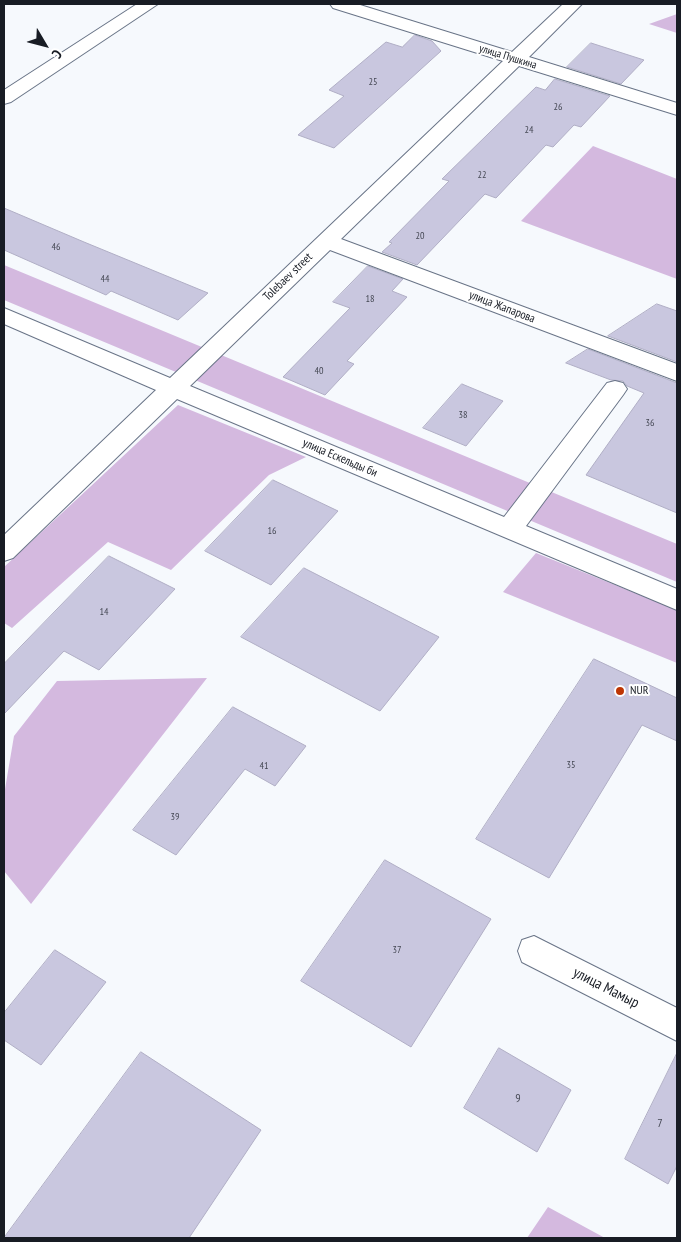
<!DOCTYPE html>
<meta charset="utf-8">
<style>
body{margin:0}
#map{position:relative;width:681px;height:1242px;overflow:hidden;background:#f6f9fd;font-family:"PT Sans Narrow",sans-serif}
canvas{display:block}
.frame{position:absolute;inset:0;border:5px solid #181c24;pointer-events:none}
.north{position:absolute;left:20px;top:20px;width:50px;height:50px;-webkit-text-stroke:4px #fff;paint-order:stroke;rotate:127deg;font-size:14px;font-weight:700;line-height:20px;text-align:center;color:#181c24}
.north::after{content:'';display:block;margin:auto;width:18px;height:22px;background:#181c24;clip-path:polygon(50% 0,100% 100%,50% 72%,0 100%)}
</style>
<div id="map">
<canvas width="681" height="1242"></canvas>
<div class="frame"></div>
<div class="north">С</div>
</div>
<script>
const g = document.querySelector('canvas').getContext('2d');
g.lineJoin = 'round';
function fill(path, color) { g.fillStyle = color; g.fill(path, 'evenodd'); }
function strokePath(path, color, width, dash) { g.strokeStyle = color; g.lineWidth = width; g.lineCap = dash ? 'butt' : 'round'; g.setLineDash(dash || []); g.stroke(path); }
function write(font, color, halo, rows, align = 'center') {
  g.font = font + ' "PT Sans Narrow",sans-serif'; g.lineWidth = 4; g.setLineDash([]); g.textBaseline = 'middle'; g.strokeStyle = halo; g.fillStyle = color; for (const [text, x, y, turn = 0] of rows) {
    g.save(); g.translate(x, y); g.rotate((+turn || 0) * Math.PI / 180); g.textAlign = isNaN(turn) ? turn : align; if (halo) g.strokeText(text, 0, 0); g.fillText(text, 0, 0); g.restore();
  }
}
fill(new Path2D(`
 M 677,14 L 677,33 L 649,24 Z
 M 593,146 L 677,179 L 677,279 L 521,221 Z
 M 4,265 L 677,544 L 677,582 L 4,300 Z
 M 178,405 L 306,457 L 269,475 L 171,570 L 108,542 L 12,628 L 4,623 L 4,567 Z
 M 536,553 L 677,610 L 677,663 L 503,592 Z
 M 207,678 L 31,904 L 4,871 L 4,795 L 14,736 L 57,681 Z
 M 548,1207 L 605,1238 L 527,1238 Z`), '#d4b9df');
const building = new Path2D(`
 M 415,35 L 432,41 L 441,51 L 334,148 L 298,135 L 344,96 L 329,90 L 386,42 L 402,47 Z
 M 591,43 L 644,60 L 621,84 L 567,67 Z
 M 555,79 L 610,96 L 581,127 L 574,125 L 553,147 L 546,145 L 496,198 L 485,194 L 417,265 L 382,252 L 392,243 L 389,242 L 449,181 L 442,179 L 536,87 L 545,90 Z
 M 4,208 L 84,242 L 208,293 L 178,320 L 111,291 L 106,295 L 4,250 Z
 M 368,266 L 403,279 L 392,291 L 407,297 L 347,361 L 354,364 L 325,395 L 283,377 L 350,308 L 333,302 Z
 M 657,304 L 677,311 L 677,362 L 608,336 Z
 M 588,349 L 677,383 L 677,513 L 586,475 L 644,393 L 627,386 L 623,381 L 611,380 L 566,363 Z
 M 462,384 L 503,401 L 466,446 L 423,428 Z
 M 273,480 L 338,511 L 271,585 L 205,551 Z
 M 109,556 L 175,589 L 99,670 L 64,651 L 4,714 L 4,664 Z
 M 304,568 L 439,637 L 380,711 L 241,637 Z
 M 594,659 L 677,698 L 677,741 L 642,725 L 549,878 L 476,839 Z
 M 233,707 L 306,746 L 275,786 L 245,769 L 176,855 L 133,830 Z
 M 385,860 L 491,919 L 411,1047 L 301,981 Z
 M 55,950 L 106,982 L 41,1065 L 4,1040 L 4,1013 Z
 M 499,1048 L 571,1090 L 537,1152 L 464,1108 Z
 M 141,1052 L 261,1130 L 189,1238 L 4,1238 Z
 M 677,1053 L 677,1166 L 668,1184 L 625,1159 Z`);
fill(building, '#c9c7df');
strokePath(building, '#b0aec5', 1);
const minor = new Path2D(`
 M 137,4 L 158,4 L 11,102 L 4,104 L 4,90 Z
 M 330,4 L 357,4 L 512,52 L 563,4 L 582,4 L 529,57 L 677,103 L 677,115 L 519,66 L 341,239 L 677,364 L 677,381 L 330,250 L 190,386 L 504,517 L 607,383 L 615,381 L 623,383 L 627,389 L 623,395 L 526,526 L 677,589 L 677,610 L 177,399 L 13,558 L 4,561 L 4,535 L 156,390 L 4,324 L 4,308 L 170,378 L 503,61 L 333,8 Z
 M 534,936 L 677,1008 L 677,1041 L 522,962 L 518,951 L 522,940 Z`);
strokePath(minor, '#697487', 2);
fill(minor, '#fff');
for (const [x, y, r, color] of [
 [620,691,5,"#be3604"]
]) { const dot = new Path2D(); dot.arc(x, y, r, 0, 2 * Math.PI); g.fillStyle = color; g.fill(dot); strokePath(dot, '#fff', 2); }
write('10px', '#444753', null, [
 ["25",373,82],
 ["26",558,107],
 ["24",529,130],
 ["22",482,175],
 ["20",420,236],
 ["46",56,247],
 ["44",105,279],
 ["18",370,299],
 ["40",319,371],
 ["38",463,415],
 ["36",650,423],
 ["16",272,531],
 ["14",104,612],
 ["35",571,765],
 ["41",264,766],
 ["39",175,817],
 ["37",397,950]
]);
write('11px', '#181c24', '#fff', [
 ["улица Пушкина",508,57,17]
]);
write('12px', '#181c24', '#fff', [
 ["Tolebaev street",288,277,-44],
 ["улица Жапарова",502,307,21],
 ["улица Ескельды би",340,458,23]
]);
write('12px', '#181c24', '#fff', [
 ["NUR",630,691]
], 'left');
write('12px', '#444753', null, [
 ["9",518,1099],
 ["7",660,1124]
]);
write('15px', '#181c24', '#fff', [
 ["улица Мамыр",606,988,27]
]);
</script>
